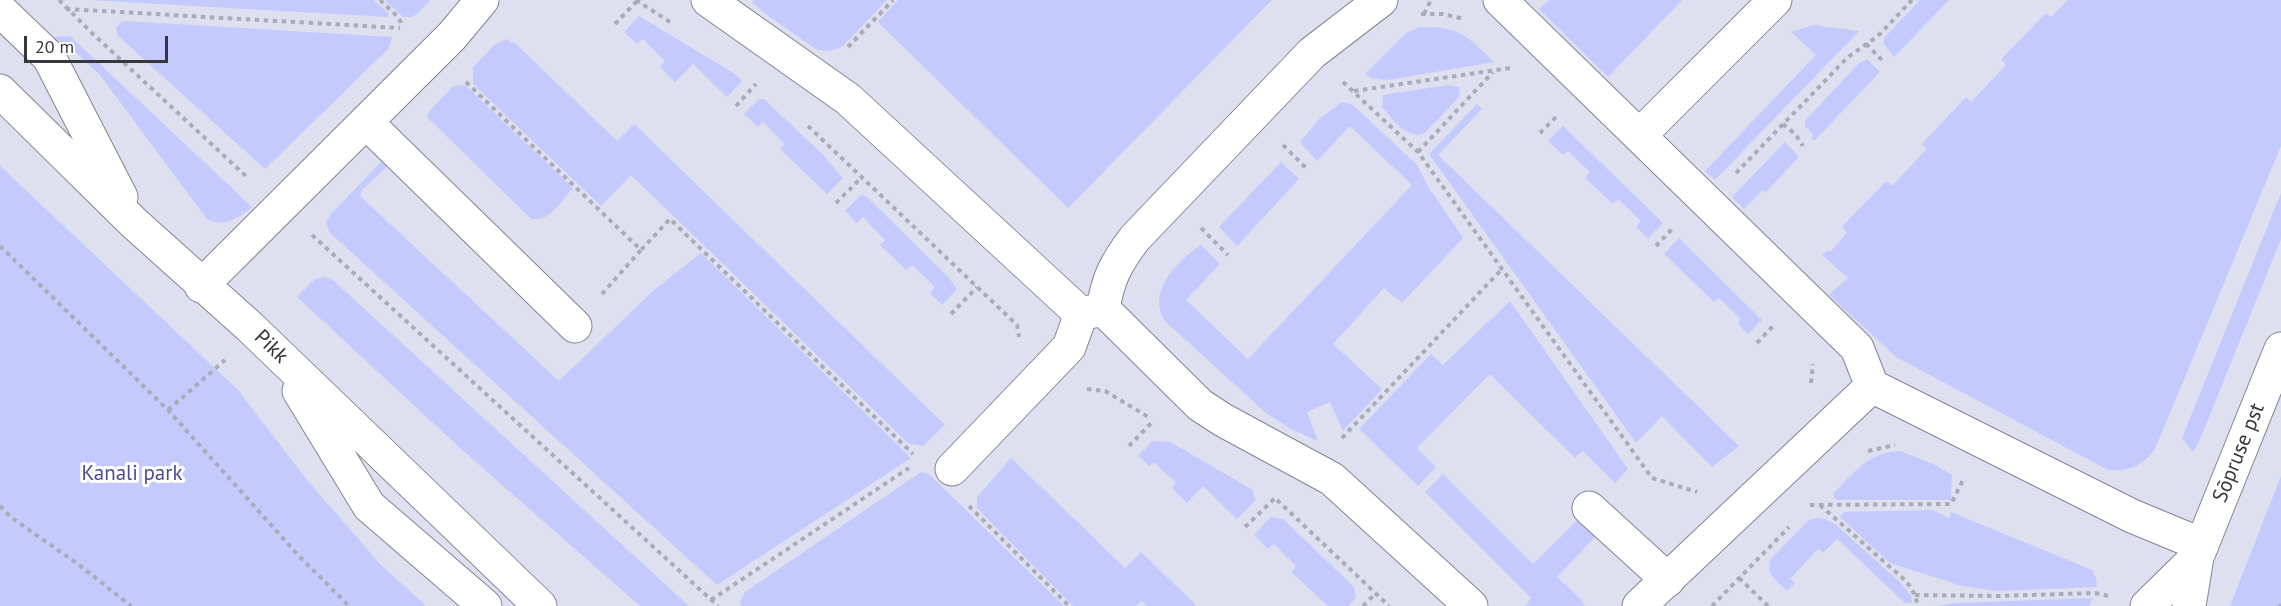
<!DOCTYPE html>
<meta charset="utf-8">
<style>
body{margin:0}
#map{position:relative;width:2281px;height:606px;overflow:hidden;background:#dee0ef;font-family:"PT Sans",sans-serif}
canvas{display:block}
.scale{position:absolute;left:24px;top:36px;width:144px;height:27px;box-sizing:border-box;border:3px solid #36373d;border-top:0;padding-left:8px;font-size:18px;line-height:21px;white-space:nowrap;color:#36373d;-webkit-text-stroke:4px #fff;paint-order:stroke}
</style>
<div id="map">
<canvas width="2281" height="606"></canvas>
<div class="scale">20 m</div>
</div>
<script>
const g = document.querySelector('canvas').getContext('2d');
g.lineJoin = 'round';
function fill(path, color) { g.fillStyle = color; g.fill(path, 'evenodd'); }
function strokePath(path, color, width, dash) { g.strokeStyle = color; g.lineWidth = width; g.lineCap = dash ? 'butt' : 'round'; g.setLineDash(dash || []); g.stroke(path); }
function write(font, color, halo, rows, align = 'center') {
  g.font = font + ' "PT Sans",sans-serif'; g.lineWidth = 6; g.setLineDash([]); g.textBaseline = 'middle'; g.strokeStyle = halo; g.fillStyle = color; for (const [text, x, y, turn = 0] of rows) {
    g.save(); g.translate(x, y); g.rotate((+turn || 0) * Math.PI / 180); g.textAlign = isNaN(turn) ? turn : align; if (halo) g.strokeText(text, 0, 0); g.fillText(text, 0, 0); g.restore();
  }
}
fill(new Path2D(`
 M 89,0 L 374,0 L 389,14 L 387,17 Z
 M 385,0 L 428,0 L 430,1 L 413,17 L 403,17 Z
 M 754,0 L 887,0 L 844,45 C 835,51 827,52 816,49 L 764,13 L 752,2 Z
 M 898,0 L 1272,0 L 1068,208 L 878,22 Z
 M 1549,0 L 1682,0 L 1608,77 L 1539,9 Z
 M 1920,0 L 1949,0 L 1894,57 L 1884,44 L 1884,38 Z
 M 2068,0 L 2281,0 L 2281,146 L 2155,449 C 2144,465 2128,472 2108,470 L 1896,357 L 1829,295 L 1848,278 L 1822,255 L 1827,250 L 1830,252 L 1847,233 L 1842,227 L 1886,181 L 1892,186 L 1927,149 L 1922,144 L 1966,97 L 1971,102 L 2006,65 L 2001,59 L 2046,13 L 2051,17 Z
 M 639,16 L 735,74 L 742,81 L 727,97 L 693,64 L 675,82 L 660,67 L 665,61 L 643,39 L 637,44 L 624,32 Z
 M 126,21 L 392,37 L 389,48 L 265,169 L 117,35 L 116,27 L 121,22 Z
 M 1813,25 L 1859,31 L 1715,180 L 1705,171 L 1816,55 L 1791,32 Z
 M 1420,27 C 1460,26 1467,36 1494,62 L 1388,80 L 1371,78 L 1365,74 L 1406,33 Z
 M 70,36 L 252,207 C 238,218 225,228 207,219 L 100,75 L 71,48 L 64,49 L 52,37 Z
 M 507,39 L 512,43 L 514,42 L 617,141 L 634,124 L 945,425 L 923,446 L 909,444 L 631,175 L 601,206 L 473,84 L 473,67 L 494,45 Z
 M 1867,59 L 1880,72 L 1814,141 L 1811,137 L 1813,135 L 1805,126 L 1805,121 L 1859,63 Z
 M 458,85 L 466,86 L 573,188 C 562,200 548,225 530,218 L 427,117 L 428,113 L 452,87 Z
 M 1448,85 L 1459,87 L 1460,94 L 1457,99 L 1425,133 C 1406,140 1393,119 1382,107 L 1383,95 Z
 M 759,99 L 764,99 L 823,155 L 843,178 L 827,194 L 780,149 L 785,144 L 763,122 L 758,127 L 744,114 Z
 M 1342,102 L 1353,105 L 1417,165 L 1429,188 L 1463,238 L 1402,303 L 1384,288 L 1333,344 L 1382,389 L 1343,431 L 1330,402 L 1307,412 L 1318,441 L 1293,430 L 1266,413 L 1165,321 C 1146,292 1178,260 1201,245 L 1220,264 L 1186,300 L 1248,359 L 1412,185 L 1350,126 L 1317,161 L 1300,142 L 1320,118 Z
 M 1477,104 L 1482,109 L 1438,155 L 1739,446 L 1712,467 L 1662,416 L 1636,443 L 1429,154 Z
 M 1563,126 L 1663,223 L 1648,238 L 1636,227 L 1641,221 L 1618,199 L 1613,204 L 1585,178 L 1590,172 L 1568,151 L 1563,155 L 1548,141 Z
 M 1785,142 L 1799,157 L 1766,192 L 1763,190 L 1744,209 L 1732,197 Z
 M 381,162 L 388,166 L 362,190 L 360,196 L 559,381 L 654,290 L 701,253 L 911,458 L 717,585 L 329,232 L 326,221 L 331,214 Z
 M 1281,162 L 1299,179 L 1237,246 L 1219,227 Z
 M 0,166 L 238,390 L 307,480 L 380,564 L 426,606 L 0,606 Z
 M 2281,193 L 2281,239 L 2199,442 L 2193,452 L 2182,438 Z
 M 861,195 L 866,196 L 949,278 L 957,289 L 942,305 L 930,293 L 935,287 L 912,265 L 906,270 L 880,245 L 885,240 L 863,217 L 857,223 L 845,211 Z
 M 1679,238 L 1762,320 L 1748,334 L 1738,324 L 1741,319 L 1719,298 L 1714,302 L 1664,254 Z
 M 324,277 L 334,281 L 689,606 L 640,606 L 460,448 L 297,297 L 315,279 Z
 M 1510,301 L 1628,469 L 1615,483 L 1583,451 L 1575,458 L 1490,374 L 1417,448 L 1436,467 L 1418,486 L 1359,429 L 1431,354 L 1443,365 Z
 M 1153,441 L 1170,442 L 1253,490 L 1255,501 L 1237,519 L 1203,486 L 1187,503 L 1172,488 L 1176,483 L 1154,462 L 1149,466 L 1138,456 Z
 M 1900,451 L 1933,464 L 1952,475 L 1951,500 L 1836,500 L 1833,494 C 1853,473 1869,452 1900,451 Z
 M 1011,458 L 1125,568 L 1141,552 L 1197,606 L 1147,606 L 1142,601 L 1136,606 L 1073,606 L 977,508 L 977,497 Z
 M 921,472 L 929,474 L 1064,606 L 741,606 L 740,601 L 745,592 Z
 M 1443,474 L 1533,564 L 1581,517 L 1598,534 L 1557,577 L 1581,599 L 1585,606 L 1525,606 L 1531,598 L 1425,492 Z
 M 2281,476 L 2281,606 L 2230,606 Z
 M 1933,510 L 1949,518 L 1951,512 L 2092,570 L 2096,578 L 2097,587 L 1996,591 L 1962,586 L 1890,563 L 1840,517 L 1844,512 Z
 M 1271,517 L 1283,519 L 1354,587 L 1356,598 L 1348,606 L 1328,606 L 1291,572 L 1296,566 L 1274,544 L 1268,549 L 1254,535 Z
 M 1817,518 L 1825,519 L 1835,524 L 1903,585 L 1911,596 L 1912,603 L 1905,603 L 1837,539 L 1823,553 L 1818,549 L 1790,579 L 1795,583 L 1787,591 C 1777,581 1766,576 1770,560 L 1809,520 Z
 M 2093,598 L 2089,606 L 1935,606 L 1957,603 Z`), '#c4cafe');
const minor = new Path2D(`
 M 708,0 L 848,99 L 1081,314
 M 1500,0 L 1857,348 L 1872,386 L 2132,516 L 2202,545
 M 0,10 L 49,57 L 121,197
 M 0,91 L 134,223 L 250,327 L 540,606
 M 366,122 L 575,326
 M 1640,135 L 1775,0
 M 201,286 L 452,36 L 482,0
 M 1103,309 L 1200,405 L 1223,420 L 1332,479 L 1471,606
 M 1081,314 L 1103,309 C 1108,278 1116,263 1135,238 L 1312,53 L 1381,0
 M 299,391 L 369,506 L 485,606
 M 952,469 L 1069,347 L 1081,314
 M 1589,508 L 1668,580
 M 1639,606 L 1872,386`);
const major = new Path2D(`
 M 2147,606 L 2197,557
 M 2189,606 L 2197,557 L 2281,349`);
strokePath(minor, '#828492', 35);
strokePath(major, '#828492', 35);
strokePath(new Path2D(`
 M 59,0 L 94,35 L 248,178
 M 380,0 L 398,17 L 403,26
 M 636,0 L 673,24
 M 66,9 L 400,28
 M 1421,14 L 1443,14 L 1464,19
 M 1424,14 L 1431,0
 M 615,24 L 637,1
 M 1866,44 L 1883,61
 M 848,47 L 893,0
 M 466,82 L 641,250 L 670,219 L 913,454
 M 1343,82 L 1418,152 L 1652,478 L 1697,492
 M 1354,91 L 1510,68
 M 736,106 L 756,84
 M 1783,124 L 1796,135 L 1803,146
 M 808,126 L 1017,325 L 1019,337
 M 1540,133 L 1558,115
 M 1283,145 L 1308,170
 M 1418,152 L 1493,72
 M 1736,173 L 1848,57 L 1878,36 L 1912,0
 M 836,203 L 862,177
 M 1201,228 L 1228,255
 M 312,235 L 718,606
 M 0,246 L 168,410 L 298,555 L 349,606
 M 1656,246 L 1674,227
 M 602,294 L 641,250
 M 951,314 L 977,287
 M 1757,343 L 1774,325
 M 1811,383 L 1813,364
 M 1087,389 L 1105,391 L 1150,418
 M 168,410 L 225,360
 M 1342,438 L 1502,269
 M 1129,446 L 1154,420
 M 1868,451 L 1895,445
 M 1277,500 L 1389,606
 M 1810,505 L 1951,504 L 1964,478
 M 1820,505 L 1907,582 L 1915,595 L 1918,606
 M 0,506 L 12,518 L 78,564 L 131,606
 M 969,506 L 1069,606
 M 1245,527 L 1275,498
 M 1739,578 L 1768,606
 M 1915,595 L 1998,596 L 2095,593 L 2108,596
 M 711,600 L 909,468
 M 1363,606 L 1375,594
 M 1712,606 L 1789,527
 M 2279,606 L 2281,605`), '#a9abb7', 4, [4.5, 4.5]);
strokePath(minor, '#fff', 33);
strokePath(major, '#fff', 33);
write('21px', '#36373d', '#fff', [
 ["Pikk",271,347,44],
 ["Sõpruse pst",2239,453,-68]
]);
write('21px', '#4b4d94', '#fff', [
 ["Kanali park",132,474]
]);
</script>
